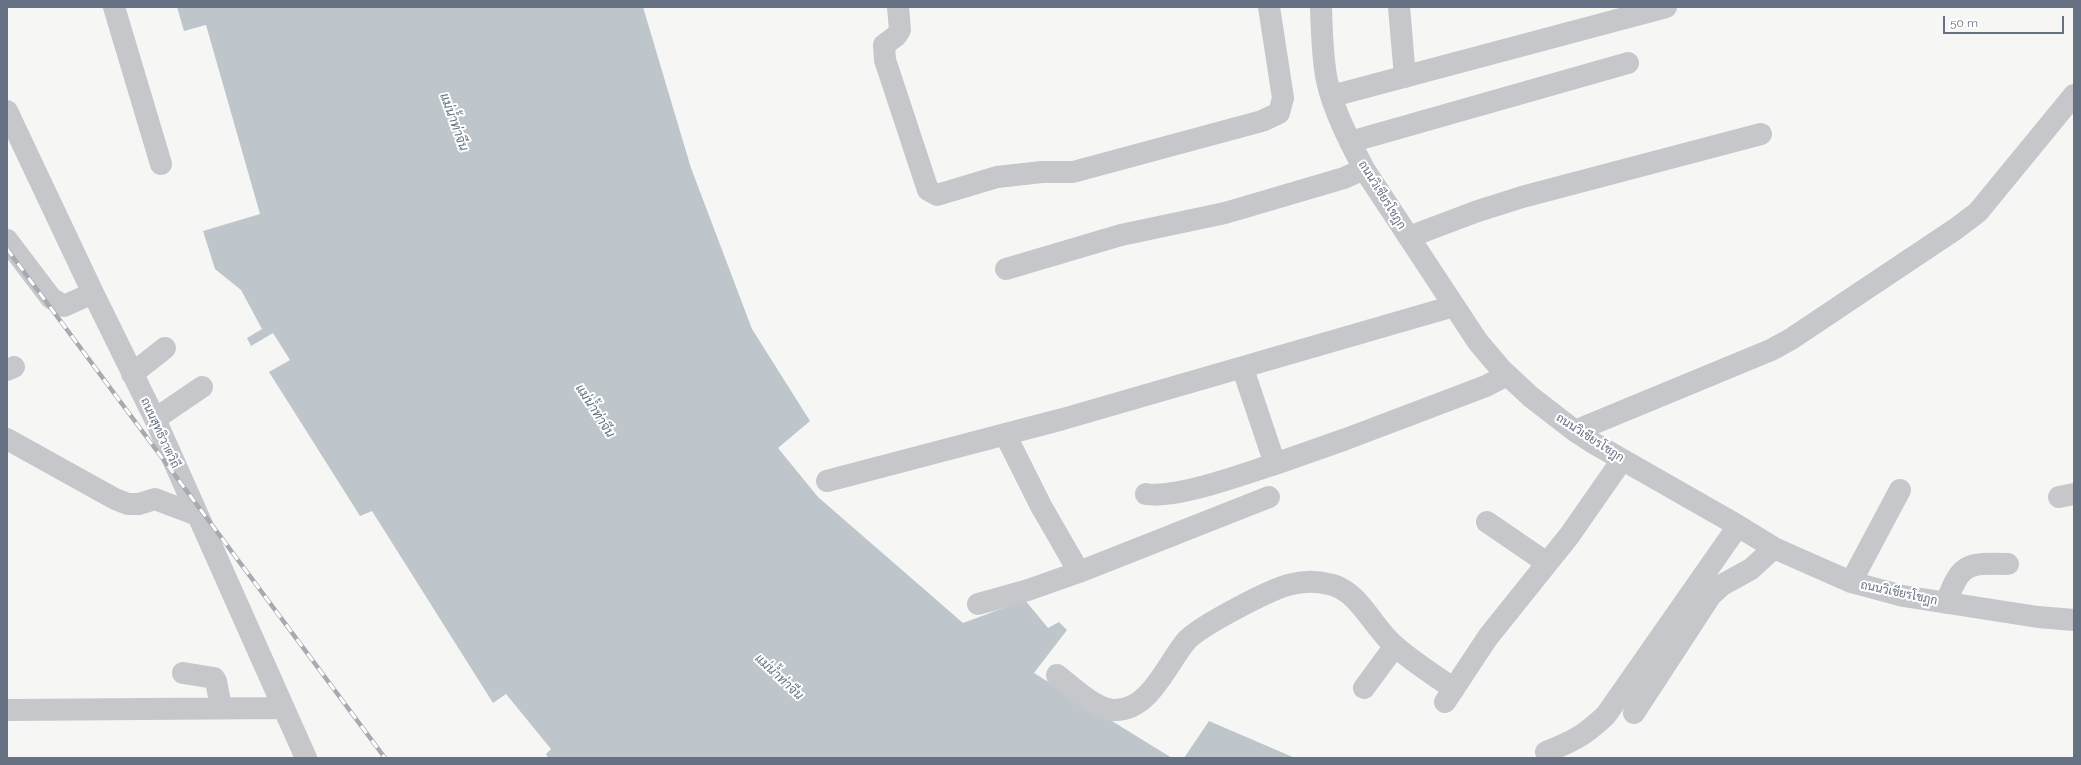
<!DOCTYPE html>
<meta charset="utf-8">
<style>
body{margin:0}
#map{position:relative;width:2081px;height:765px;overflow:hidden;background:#f6f7f4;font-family:Raleway,sans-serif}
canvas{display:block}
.frame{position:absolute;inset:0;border:8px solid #677184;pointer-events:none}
.scale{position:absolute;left:1943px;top:16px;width:121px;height:18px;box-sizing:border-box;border:2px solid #677184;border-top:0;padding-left:5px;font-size:12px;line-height:14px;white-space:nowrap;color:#677184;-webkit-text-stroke:3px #fff;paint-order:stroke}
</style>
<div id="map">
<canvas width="2081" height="765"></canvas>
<div class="frame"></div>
<div class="scale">50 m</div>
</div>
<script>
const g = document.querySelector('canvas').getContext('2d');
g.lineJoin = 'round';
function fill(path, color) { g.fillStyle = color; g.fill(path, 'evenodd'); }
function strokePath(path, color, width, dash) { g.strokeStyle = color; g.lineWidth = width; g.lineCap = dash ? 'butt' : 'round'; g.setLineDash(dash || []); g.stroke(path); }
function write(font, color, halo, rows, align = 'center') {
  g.font = font + ' Raleway,Sarabun,sans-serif'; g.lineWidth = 4; g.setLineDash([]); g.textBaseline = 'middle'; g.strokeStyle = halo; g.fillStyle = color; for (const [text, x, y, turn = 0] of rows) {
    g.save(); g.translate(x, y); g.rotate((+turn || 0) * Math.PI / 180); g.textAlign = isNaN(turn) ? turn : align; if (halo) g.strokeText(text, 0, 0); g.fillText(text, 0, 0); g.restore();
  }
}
fill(new Path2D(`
 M 177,7 L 643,7 L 691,168 L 752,329 L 810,421 L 778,448 L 818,497 L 963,623 L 1025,600 L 1048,628 L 1059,622 L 1067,630 L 1034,673 L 1172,758 L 548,758 L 546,754 L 551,749 L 506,694 L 493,703 L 372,511 L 360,516 L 269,372 L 290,360 L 273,333 L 251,346 L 247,338 L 262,329 L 241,290 L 215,269 L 203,231 L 260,214 L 206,25 L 184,31 Z
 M 1209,721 L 1295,758 L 1184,758 Z`), '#bec6cb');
strokePath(new Path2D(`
 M 114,7 L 161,164
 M 898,7 L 900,30 L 896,36 L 884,45 L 885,60 L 928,190 L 937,195 L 997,177 L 1042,172 L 1073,172 L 1262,121 L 1279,113 L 1283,98 L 1269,7
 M 1321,7 C 1322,31 1322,57 1327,81 C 1334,112 1350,142 1364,169 L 1478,342 L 1501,369 L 1531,397 L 1575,431 L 1595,444 L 1730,521 L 1774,548 L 1851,582 L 1903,596 L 2038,617 L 2074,620
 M 1399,7 L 1405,77
 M 1332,96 L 1666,7
 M 7,111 L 93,293 L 155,419 L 306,758
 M 1350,142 L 1628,63
 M 1409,237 L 1475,212 L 1522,197 L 1761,134
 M 7,240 L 51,298 L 64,306 L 93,293
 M 1006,269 L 1121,235 L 1225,213 L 1344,178 L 1364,169
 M 1243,369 L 1275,464 L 1346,439 L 1486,386 L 1507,375
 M 7,370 L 14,367
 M 132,374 L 165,348
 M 155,419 L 202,387
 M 1575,431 L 1771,350 L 1791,339 L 1957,228 L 1978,212 L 2074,95
 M 1005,434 L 1041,506 L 1079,572 L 1269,497
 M 7,439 L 115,499 L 128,504 L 139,504 L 155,499 L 197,515
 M 827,481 L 1063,419 L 1454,306
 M 1146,494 C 1177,499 1243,474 1275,464
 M 2059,497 L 2074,494
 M 1487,522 L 1547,563
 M 1851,582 L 1900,490
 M 1946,603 C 1961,563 1966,563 2008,564
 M 978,604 L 1028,590 L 1079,572
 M 183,673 L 214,678 L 216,681 L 221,707
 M 1057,675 C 1071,686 1095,709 1113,710 C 1150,712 1167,663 1187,640 C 1202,625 1267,591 1288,585 C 1302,581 1319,581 1333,585 C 1361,594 1373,628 1395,646 C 1413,662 1434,675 1454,689
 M 1364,688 L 1395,646
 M 1445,702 L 1488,637 L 1569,536 L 1622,460
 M 7,710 L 283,708
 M 1634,713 L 1711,595 L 1722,585 L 1751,569 L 1774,548
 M 1546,752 C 1574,741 1585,735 1606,715 L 1738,526`), '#c5c7cb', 22);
const rail = new Path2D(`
 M 7,249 L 385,758`);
strokePath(rail, '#a7aab1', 4.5);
strokePath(rail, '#fff', 3, [9]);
write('12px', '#677184', '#fff', [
 ["ถนนวิเชียรโชฎก",1382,195,58],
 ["ถนนสุทธิวาตวิถี",160,433,65],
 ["ถนนวิเชียรโชฎก",1590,438,33],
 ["ถนนวิเชียรโชฎก",1899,593,12]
]);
write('italic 13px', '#637380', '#fff', [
 ["แม่น้ำท่าจีน",454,122,70],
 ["แม่น้ำท่าจีน",595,411,57],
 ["แม่น้ำท่าจีน",779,677,43]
]);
</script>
